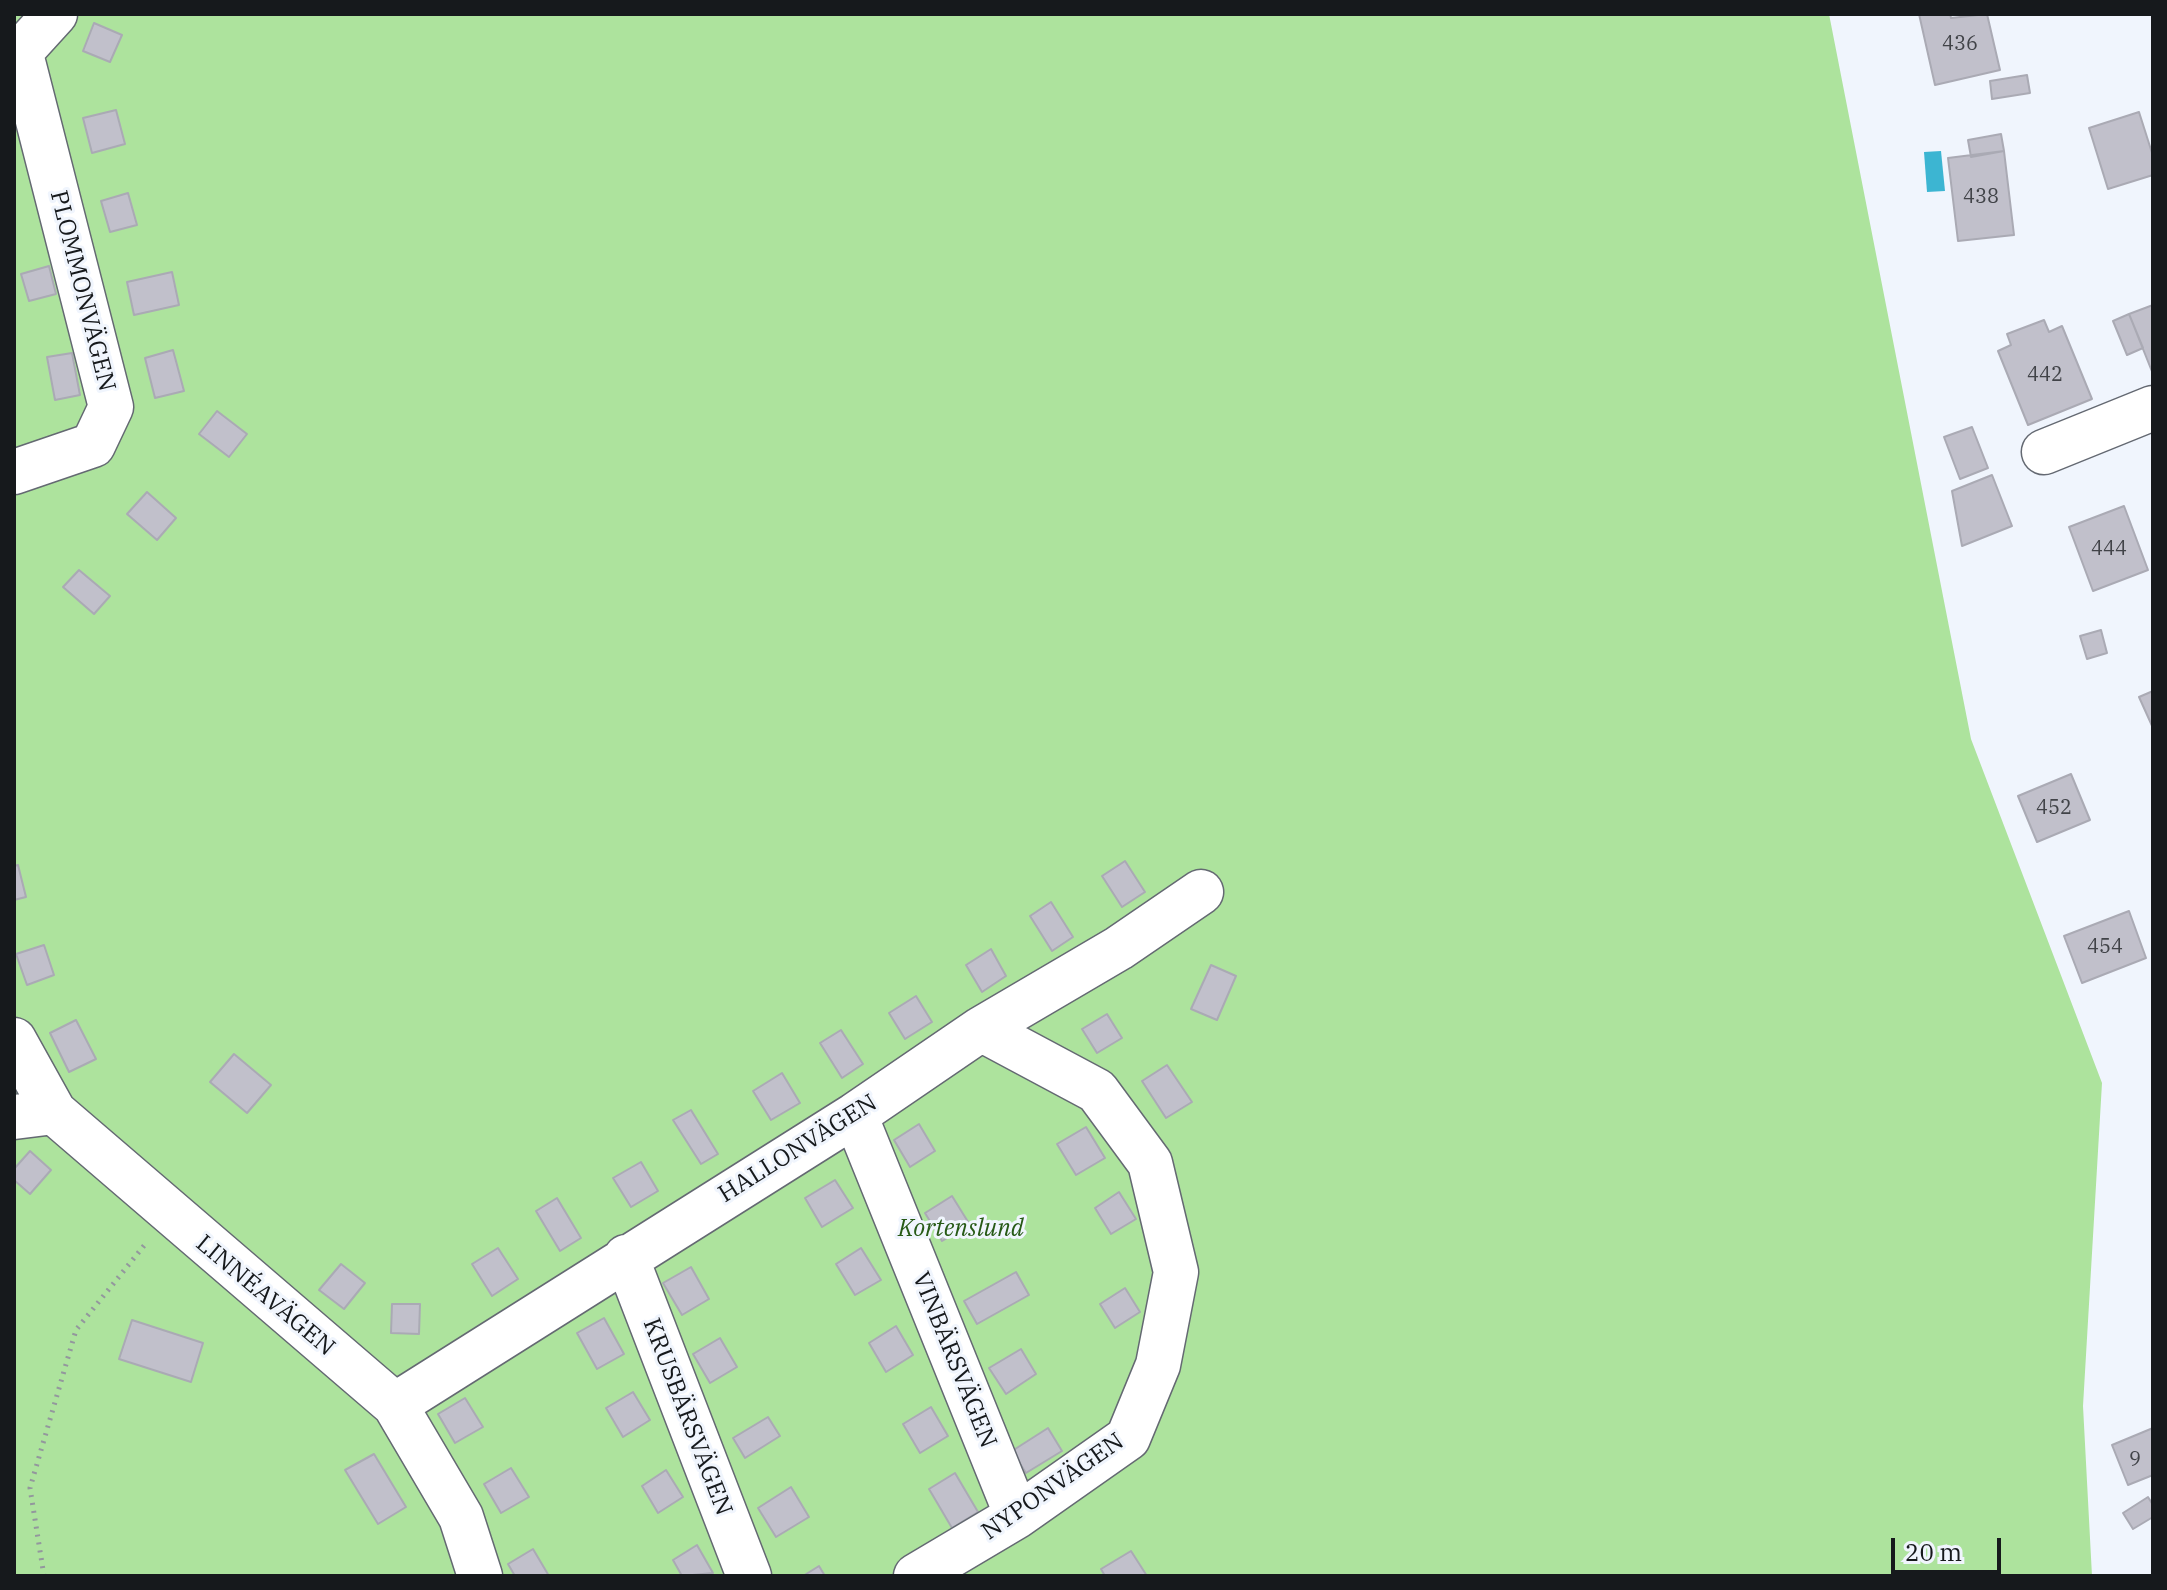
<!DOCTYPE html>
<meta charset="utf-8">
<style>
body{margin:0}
#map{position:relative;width:2167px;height:1590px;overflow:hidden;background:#f0f5fd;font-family:"IBM Plex Serif",serif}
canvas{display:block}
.frame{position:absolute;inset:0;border:16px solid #16191c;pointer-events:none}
.scale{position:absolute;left:1891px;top:1538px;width:110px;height:36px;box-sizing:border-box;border:4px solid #16191c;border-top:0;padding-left:10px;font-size:24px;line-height:28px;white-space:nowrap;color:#16191c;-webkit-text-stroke:6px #f0f5fd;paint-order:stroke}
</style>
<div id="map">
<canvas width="2167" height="1590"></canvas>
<div class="frame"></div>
<div class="scale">20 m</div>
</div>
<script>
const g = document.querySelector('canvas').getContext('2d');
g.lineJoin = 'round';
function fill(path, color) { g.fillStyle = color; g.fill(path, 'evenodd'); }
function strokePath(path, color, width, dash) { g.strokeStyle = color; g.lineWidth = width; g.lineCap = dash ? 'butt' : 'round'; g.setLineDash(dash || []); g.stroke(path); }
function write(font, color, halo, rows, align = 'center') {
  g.font = font + ' "IBM Plex Serif",serif'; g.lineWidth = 6; g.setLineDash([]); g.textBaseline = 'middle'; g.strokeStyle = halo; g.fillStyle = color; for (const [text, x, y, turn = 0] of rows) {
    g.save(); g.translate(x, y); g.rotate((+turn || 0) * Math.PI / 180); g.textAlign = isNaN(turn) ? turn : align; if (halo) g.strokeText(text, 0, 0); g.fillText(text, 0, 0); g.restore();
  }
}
fill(new Path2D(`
 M 14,14 L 1829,14 L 1971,739 L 2102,1083 L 2083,1406 L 2092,1576 L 14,1576 Z`), '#ade39d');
fill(new Path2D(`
 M 1941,151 L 1945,191 L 1927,192 L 1924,152 Z`), '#3cb5d2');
const building = new Path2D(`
 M 1919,14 L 1950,14 L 1951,18 L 1987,14 L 2000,70 L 1935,85 Z
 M 94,23 L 122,35 L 110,62 L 83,51 Z
 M 2027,75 L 2030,93 L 1992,99 L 1990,81 Z
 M 116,110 L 125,144 L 92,153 L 83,118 Z
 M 2139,112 L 2153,156 L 2153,175 L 2108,189 L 2089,128 Z
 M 2001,134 L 2004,151 L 1971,157 L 1968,140 Z
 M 2004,151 L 2014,235 L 1958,241 L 1948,158 Z
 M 128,193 L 137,225 L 110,232 L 101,201 Z
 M 49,266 L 56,294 L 29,301 L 21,274 Z
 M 172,272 L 179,305 L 134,315 L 127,282 Z
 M 2153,305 L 2153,374 L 2129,314 Z
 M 2129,314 L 2143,348 L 2127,355 L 2113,321 Z
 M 2044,320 L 2049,332 L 2062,326 L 2092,399 L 2028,425 L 1998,351 L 2011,345 L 2007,334 Z
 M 173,350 L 184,391 L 155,398 L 145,358 Z
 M 72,353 L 80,395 L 55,400 L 47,357 Z
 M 217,411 L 247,434 L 229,457 L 199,434 Z
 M 1972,427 L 1988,468 L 1960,479 L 1944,437 Z
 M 1992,475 L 2012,526 L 1962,546 L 1952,491 Z
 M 147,492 L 176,518 L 157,540 L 127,514 Z
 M 2124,506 L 2148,570 L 2093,591 L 2069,527 Z
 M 79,570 L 110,596 L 94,614 L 63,587 Z
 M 2101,630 L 2107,653 L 2087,659 L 2080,636 Z
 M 2153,691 L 2153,728 L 2139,697 Z
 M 2071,774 L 2090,820 L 2037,842 L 2018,796 Z
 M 1125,861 L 1145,892 L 1122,907 L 1102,876 Z
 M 18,865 L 26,897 L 14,900 L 14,866 Z
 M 1051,902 L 1073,937 L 1052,951 L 1030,916 Z
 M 2129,911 L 2146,958 L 2082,983 L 2064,936 Z
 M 44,945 L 54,975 L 27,985 L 16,954 Z
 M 991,949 L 1006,976 L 982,992 L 966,965 Z
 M 1211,965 L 1236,976 L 1217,1020 L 1191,1009 Z
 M 916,996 L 932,1022 L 905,1039 L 889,1013 Z
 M 1107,1014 L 1122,1038 L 1097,1053 L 1082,1029 Z
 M 76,1020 L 96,1059 L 69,1072 L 50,1033 Z
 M 841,1030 L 863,1064 L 842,1078 L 820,1043 Z
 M 234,1054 L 271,1085 L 247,1113 L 210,1082 Z
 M 1167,1065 L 1192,1102 L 1166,1118 L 1142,1081 Z
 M 782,1073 L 800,1103 L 771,1120 L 753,1091 Z
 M 691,1110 L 718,1154 L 701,1164 L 673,1120 Z
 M 919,1124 L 935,1151 L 910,1167 L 894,1140 Z
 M 1086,1127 L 1105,1158 L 1076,1175 L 1057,1144 Z
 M 30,1151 L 51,1170 L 30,1194 L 14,1180 L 14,1169 Z
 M 641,1162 L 658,1191 L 631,1207 L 613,1178 Z
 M 835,1180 L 853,1208 L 822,1227 L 805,1198 Z
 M 1119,1192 L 1136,1219 L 1111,1234 L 1095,1208 Z
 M 952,1196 L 970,1225 L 942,1241 L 925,1213 Z
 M 557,1198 L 581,1238 L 560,1251 L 536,1211 Z
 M 498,1248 L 518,1279 L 492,1296 L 472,1264 Z
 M 861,1248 L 881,1280 L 855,1295 L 836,1264 Z
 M 341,1264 L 365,1283 L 344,1309 L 319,1290 Z
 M 691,1267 L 709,1299 L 682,1315 L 663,1283 Z
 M 1016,1272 L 1029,1295 L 977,1324 L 964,1301 Z
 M 1125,1288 L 1140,1312 L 1115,1328 L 1100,1304 Z
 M 392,1304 L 420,1304 L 419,1334 L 391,1333 Z
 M 604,1318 L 624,1354 L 597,1369 L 577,1333 Z
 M 132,1320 L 203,1343 L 191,1382 L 119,1359 Z
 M 896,1326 L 913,1355 L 886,1372 L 869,1343 Z
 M 720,1338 L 737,1367 L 710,1383 L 693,1354 Z
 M 1021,1349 L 1036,1374 L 1006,1394 L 989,1368 Z
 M 633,1392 L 650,1420 L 623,1437 L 606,1408 Z
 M 465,1398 L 483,1427 L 455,1443 L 438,1414 Z
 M 931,1407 L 948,1436 L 920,1453 L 903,1424 Z
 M 768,1417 L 780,1436 L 745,1458 L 733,1438 Z
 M 1048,1428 L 1062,1451 L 1026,1473 L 1012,1451 Z
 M 2153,1428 L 2153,1475 L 2128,1485 L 2112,1445 Z
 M 374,1454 L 406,1507 L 378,1524 L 345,1470 Z
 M 511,1468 L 529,1497 L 501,1513 L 484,1484 Z
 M 666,1470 L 683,1497 L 658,1513 L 642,1486 Z
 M 955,1473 L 978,1512 L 952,1528 L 929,1489 Z
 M 791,1487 L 809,1517 L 776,1537 L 758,1508 Z
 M 2148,1497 L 2153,1505 L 2153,1517 L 2133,1529 L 2123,1513 Z
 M 697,1545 L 713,1573 L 682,1576 L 673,1560 Z
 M 533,1549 L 549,1576 L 515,1576 L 508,1564 Z
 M 1131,1551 L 1147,1576 L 1105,1576 L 1101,1569 Z
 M 819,1566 L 825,1576 L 803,1576 Z`);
fill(building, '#c1c0cb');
strokePath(building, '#aaaab4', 2);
const minor = new Path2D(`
 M 14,59 L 55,14
 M 2044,452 L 2153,408
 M 14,472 L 93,445 L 111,407 L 21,54
 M 14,1040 L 54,1112 L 395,1405 L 461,1517 L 480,1576
 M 855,1115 L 1017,1516
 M 14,1117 L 54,1112
 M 626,1257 L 749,1576
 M 395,1405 L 855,1115 L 981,1029 L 1119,948 L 1201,892
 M 916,1576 L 1017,1516 L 1128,1438 L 1158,1365 L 1176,1272 L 1150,1163 L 1097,1091 L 981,1029`);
strokePath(minor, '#646972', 47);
strokePath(new Path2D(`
 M 44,1576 L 30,1488 L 76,1330 L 147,1242`), '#93979d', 5, [2, 6]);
strokePath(minor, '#fff', 44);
write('20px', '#414348', null, [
 ["436",1960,44],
 ["438",1981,197],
 ["442",2045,375],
 ["444",2109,549],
 ["452",2054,808],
 ["454",2105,947],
 ["9",2135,1460]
]);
write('24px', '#16191c', '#f0f5fd', [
 ["PLOMMONVÄGEN",82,291,76],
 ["HALLONVÄGEN",798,1149,-32],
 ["LINNÉAVÄGEN",265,1296,40],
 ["VINBÄRSVÄGEN",954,1360,68],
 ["KRUSBÄRSVÄGEN",687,1417,69],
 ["NYPONVÄGEN",1053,1487,-35]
]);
write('italic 24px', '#275a16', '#f0f5fd', [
 ["Kortenslund",961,1229]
]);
</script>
